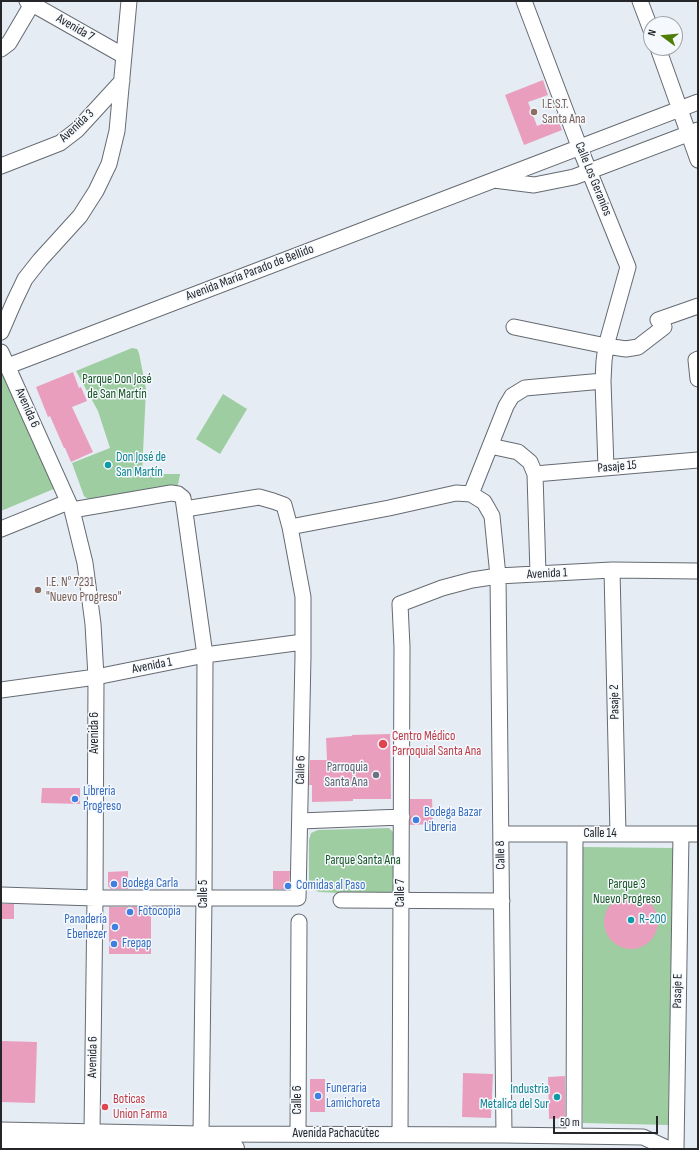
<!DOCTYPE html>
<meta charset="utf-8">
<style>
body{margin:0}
#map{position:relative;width:699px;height:1150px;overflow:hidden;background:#e5ecf4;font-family:"Sofia Sans Condensed",sans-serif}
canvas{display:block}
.frame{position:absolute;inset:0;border:2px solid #242629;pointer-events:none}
.north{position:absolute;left:643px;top:16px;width:40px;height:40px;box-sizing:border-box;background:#f5f9fe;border:1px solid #a1a5a9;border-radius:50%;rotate:286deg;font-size:11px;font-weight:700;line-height:16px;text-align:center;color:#242629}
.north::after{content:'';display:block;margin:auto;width:14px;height:18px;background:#4f7e08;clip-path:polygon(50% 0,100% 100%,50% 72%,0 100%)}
.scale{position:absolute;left:553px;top:1116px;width:105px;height:18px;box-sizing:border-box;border:2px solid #242629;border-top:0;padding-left:5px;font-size:12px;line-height:14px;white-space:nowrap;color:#242629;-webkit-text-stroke:3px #f5f9fe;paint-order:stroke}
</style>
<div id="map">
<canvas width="699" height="1150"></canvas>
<div class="frame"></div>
<div class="north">N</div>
<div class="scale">50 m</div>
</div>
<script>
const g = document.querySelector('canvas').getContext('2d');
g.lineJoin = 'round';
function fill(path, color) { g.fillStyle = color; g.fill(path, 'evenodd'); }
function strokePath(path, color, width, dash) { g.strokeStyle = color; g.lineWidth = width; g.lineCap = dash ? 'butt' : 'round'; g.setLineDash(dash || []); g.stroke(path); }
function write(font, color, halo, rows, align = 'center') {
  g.font = font + ' "Sofia Sans Condensed",sans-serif'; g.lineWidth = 3; g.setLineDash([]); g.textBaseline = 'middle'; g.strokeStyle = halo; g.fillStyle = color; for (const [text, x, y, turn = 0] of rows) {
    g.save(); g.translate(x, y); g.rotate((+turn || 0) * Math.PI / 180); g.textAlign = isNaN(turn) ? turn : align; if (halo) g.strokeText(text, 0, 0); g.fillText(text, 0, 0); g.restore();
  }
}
fill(new Path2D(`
 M 132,348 L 137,349 L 139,353 L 146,389 L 142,474 L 180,474 L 178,485 L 175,488 L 88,499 L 84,496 L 72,463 L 110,448 L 98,411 L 76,371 Z
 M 1,364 L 56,488 L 1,511 Z
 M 223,394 L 247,409 L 220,454 L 196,439 Z
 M 389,828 L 394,833 L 394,893 L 390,896 L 320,892 C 313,891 311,888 309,881 L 309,840 L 311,833 L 318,830 Z
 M 582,847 L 673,848 L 668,1125 L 583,1123 Z`), '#9dcda0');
fill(new Path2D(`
 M 543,80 L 548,95 L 528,102 L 537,126 L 557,118 L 562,130 L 524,145 L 505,95 Z
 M 73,372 L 79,388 L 81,387 L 87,401 L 72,407 L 93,452 L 71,462 L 65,448 L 64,448 L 50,416 L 48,417 L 36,387 Z
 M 390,734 L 391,799 L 353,799 L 353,801 L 312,802 L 312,785 L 309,785 L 310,760 L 327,760 L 326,738 L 352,736 L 352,735 Z
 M 42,788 L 80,788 L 80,804 L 41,803 Z
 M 410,799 L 432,799 L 433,824 L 410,825 Z
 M 128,871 L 128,889 L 111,889 L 108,886 L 108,872 Z
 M 273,871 L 290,871 L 289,889 L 273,889 Z
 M604 922a27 27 0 1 1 54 0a27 27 0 1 1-54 0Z
 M 1,904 L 14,904 L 14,919 L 1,919 Z
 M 109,907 L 151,907 L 151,954 L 109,954 Z
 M 2,1041 L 37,1042 L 35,1103 L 1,1102 Z
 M 463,1073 L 493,1074 L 491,1118 L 462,1117 Z
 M 565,1076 L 565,1118 L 549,1119 L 548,1077 Z
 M 310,1079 L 325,1079 L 325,1112 L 310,1112 Z`), '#ea9ebd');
const street = new Path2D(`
 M 27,1 L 124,56
 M 524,1 L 579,146 L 628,267 L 606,346 L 604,361 L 603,381 L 606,468
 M 640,1 L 651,30
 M 658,48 L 698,160
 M 1,49 L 9,43 L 32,4
 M 1,166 L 60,143 L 77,130 L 122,81
 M 494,180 L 534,185 L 574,177 L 698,130
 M 658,320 L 698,306
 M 514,327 L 606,346 L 626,349 L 638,347 L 664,327
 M 1,332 L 14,302 L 25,279 L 40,260 L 80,216 L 96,191 L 109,164 L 117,131 L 129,1
 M 1,352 L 72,510 L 85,563 L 93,624 L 96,677 L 95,898 L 92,1131
 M 698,359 L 696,360 L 698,379
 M 8,366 L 698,102
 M 490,446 L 518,452 L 530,462 L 535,474 L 538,574
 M 535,474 L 698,460
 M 471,494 L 506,406 L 512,396 L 525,388 L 603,381
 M 72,510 L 171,493 L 178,494 L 183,498 L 205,655 L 204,898 L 201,1134
 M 290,527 L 389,508 L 456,493 L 471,494 L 484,502 L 492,516 L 498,576 L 504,1135
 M 1,529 L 68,502
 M 612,570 L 618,834
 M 1,690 L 96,677 L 205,655 L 303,642
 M 300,821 L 402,817
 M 501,834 L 698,834
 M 1,895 L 95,898 L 298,898 L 303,656 L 303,597 L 290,527 L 284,505 L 273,501 L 259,497 L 185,509
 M 341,900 L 502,901
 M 1,1130 L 201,1134 L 504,1135 L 643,1137 L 669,1149
 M 298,1134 L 299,922
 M 400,1134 L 402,647 L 400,604 L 442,588 L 472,580 L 498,576 L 612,570 L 698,571
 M 574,1136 L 575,834
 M 676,1149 L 681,834`);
const primary = new Path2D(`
 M 1,1147 L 233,1149`);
strokePath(street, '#666b72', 17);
strokePath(primary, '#666b72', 24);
strokePath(street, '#fff', 15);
strokePath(primary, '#fff', 22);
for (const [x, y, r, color] of [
 [534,112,4,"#8d6e63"],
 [108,465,4,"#0f9aa8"],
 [38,590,4,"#8d6e63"],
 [383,744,5,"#e0444e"],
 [376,775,4,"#6b7280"],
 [75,799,4,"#3f7fe0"],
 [416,820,4,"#3f7fe0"],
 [114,884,4,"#3f7fe0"],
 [288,886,4,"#3f7fe0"],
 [130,912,4,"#3f7fe0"],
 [631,920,4,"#0f9aa8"],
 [115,927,4,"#3f7fe0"],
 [114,944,4,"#3f7fe0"],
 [318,1096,4,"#3f7fe0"],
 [557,1097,4,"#0f9aa8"],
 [105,1107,4,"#e0444e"]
]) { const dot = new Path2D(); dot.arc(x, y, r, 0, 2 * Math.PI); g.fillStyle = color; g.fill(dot); strokePath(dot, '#f5f9fe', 1.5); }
write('13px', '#242629', '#f5f9fe', [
 ["Avenida 7",75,28,30],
 ["Avenida 3",77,126,-43],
 ["Calle Los Geranios",593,179,68],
 ["Avenida María Parado de Bellido",250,273,-21],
 ["Avenida 6",27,408,66],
 ["Pasaje 15",617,467,-5],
 ["Avenida 1",547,574,-3],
 ["Avenida 1",152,666,-11],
 ["Pasaje 2",615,702,-91],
 ["Avenida 6",95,733,-90],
 ["Calle 6",301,770,-89],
 ["Calle 14",600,834],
 ["Calle 8",501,855,-91],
 ["Calle 7",401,893,-90],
 ["Calle 5",204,894,-90],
 ["Pasaje E",678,991,-89],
 ["Avenida 6",93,1057,-89],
 ["Calle 6",298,1100,-90],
 ["Avenida Pachacútec",336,1134]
]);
write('13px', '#785e54', '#f5f9fe', [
 ["I.E.S.T.",542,105],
 ["Santa Ana",542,120],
 ["I.E. N° 7231",46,583],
 ["\"Nuevo Progreso\"",46,598]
], 'left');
write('13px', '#155421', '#f5f9fe', [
 ["Parque Don José",117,380],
 ["de San Martín",117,395],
 ["Parque Santa Ana",363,861],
 ["Parque 3",627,885],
 ["Nuevo Progreso",627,900]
]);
write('13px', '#0d838f', '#f5f9fe', [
 ["Don José de",116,458],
 ["San Martín",116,473],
 ["R-200",639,920],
 ["Industria",549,1090,"right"],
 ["Metalica del Sur",549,1105,"right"]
], 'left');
write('13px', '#be3a42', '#f5f9fe', [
 ["Centro Médico",392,737],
 ["Parroquial Santa Ana",392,752],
 ["Boticas",113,1100],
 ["Union Farma",113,1115]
], 'left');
write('13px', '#5b616d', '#f5f9fe', [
 ["Parroquia",368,768],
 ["Santa Ana",368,783]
], 'right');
write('13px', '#366cbe', '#f5f9fe', [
 ["Libreria",83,792],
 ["Progreso",83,807],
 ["Bodega Bazar",424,813],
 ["Libreria",424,828],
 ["Bodega Carla",122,884],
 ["Comidas al Paso",296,886],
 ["Fotocopia",138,912],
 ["Panadería",107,920,"right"],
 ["Ebenezer",107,935,"right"],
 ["Frepap",122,944],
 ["Funeraria",326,1089],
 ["Lamichoreta",326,1104]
], 'left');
</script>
